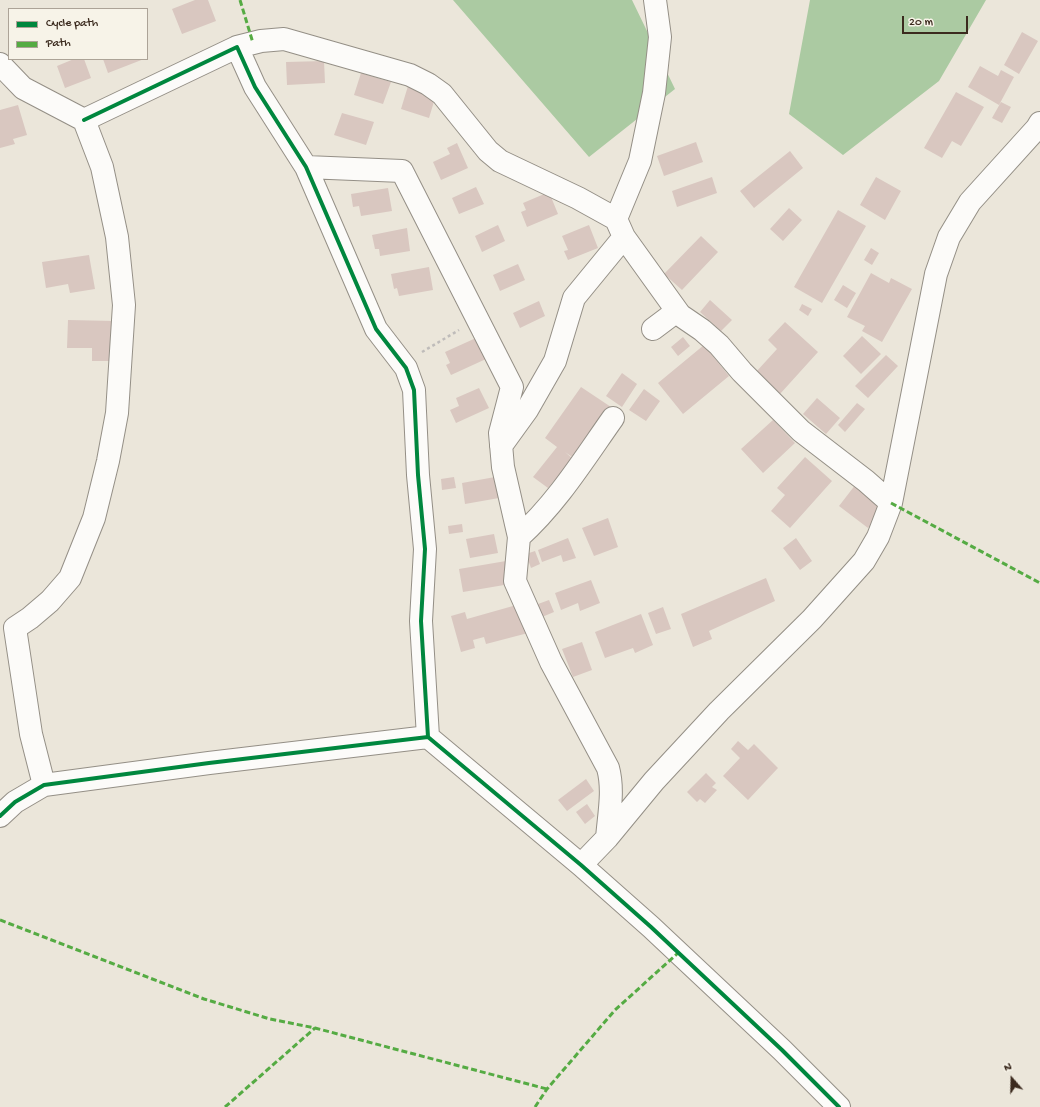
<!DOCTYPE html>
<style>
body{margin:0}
#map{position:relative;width:1040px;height:1107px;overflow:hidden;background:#ebe6da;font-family:"Gochi Hand",sans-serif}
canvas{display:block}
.legend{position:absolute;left:8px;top:8px;width:140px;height:52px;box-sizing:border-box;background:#f7f3e8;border:1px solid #aca397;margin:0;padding:5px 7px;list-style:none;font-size:12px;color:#3b2a1e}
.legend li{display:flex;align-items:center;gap:8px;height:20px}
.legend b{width:20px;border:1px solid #aca397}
.north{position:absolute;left:992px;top:1059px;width:40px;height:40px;-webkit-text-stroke:3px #f7f3e8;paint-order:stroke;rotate:340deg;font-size:11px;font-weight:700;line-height:16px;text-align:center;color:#3b2a1e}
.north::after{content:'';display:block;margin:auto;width:14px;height:18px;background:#3b2a1e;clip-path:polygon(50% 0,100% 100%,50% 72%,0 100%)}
.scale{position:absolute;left:902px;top:16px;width:66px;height:18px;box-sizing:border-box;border:2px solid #3b2a1e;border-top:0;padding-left:5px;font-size:12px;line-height:14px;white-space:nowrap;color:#3b2a1e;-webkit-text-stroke:3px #f7f3e8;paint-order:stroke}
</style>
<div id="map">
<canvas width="1040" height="1107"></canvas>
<ul class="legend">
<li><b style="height:5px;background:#00873e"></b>Cycle path</li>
<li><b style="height:5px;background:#55ab43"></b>Path</li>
</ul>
<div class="north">N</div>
<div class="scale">20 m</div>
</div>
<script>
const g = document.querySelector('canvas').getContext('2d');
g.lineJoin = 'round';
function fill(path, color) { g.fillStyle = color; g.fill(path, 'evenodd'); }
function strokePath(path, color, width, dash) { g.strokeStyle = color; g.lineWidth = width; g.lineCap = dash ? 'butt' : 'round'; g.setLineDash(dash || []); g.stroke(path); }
fill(new Path2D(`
 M 453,0 L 632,0 L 675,89 L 589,157 Z
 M 810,0 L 986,0 L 939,81 L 843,155 L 789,114 Z`), '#abcaa2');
fill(new Path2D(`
 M 195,0 L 208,0 L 216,21 L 182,34 L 172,9 Z
 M 1022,32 L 1038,41 L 1019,74 L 1004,65 Z
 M 74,59 L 84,59 L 91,78 L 65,88 L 57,66 Z
 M 103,59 L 144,59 L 108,73 Z
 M 324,61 L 325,83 L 287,85 L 286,62 Z
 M 980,66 L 998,76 L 1001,70 L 1014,77 L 999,105 L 968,87 Z
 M 361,73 L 391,82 L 383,104 L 354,95 Z
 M 408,86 L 436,95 L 429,118 L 401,109 Z
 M 956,92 L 984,107 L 961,146 L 952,141 L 942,158 L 924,148 Z
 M 1001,102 L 1011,107 L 1002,123 L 992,118 Z
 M 18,105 L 27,135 L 13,139 L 15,144 L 0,148 L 0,110 Z
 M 342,113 L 374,122 L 366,145 L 334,135 Z
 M 696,142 L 703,162 L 664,176 L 657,156 Z
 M 457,143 L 468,168 L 441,180 L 433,162 L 450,154 L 447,148 Z
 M 790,151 L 803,168 L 754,208 L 740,191 Z
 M 712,177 L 717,193 L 677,207 L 672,191 Z
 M 876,177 L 901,191 L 885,220 L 860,205 Z
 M 476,187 L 484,204 L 459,214 L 452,198 Z
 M 388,188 L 392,211 L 361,216 L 359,206 L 353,207 L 351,194 Z
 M 549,192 L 558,214 L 527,227 L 521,212 L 526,210 L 523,203 Z
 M 789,208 L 802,220 L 783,241 L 770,229 Z
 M 838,210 L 866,226 L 822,303 L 794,287 Z
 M 498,225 L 505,241 L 482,252 L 475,236 Z
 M 589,225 L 598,248 L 568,260 L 564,251 L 568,250 L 562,236 Z
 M 407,228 L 410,251 L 380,256 L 379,249 L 375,249 L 372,235 Z
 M 701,236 L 718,252 L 682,290 L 664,274 Z
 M 871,248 L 879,253 L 872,265 L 864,260 Z
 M 89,255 L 95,289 L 70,293 L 68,284 L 46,288 L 42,262 Z
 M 518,264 L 525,280 L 500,291 L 493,275 Z
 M 429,267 L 433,290 L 399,296 L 397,288 L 394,289 L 391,274 Z
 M 871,273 L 889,283 L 891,278 L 912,289 L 882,342 L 862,331 L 865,326 L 847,317 Z
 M 843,285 L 856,293 L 847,308 L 834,300 Z
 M 710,300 L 732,320 L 721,331 L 700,312 Z
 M 539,301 L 545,316 L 520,328 L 513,313 Z
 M 802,304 L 812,309 L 808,316 L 799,310 Z
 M 68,320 L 115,321 L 115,361 L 92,361 L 92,348 L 67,348 Z
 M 785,322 L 818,352 L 780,394 L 756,372 L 777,349 L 768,340 Z
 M 862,336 L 881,354 L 861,374 L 843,356 Z
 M 683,337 L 690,346 L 678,356 L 671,347 Z
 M 476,338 L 486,359 L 451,375 L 446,365 L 450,363 L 445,352 Z
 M 704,345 L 729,376 L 683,414 L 658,383 Z
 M 886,355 L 898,366 L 868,398 L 855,386 Z
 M 622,373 L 637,384 L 622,407 L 606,396 Z
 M 581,387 L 611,407 L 575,459 L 565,452 L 572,458 L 556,483 L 554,481 L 548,488 L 533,477 L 557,447 L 545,438 Z
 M 479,388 L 489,408 L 456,423 L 450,410 L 459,406 L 456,398 Z
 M 644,389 L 660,401 L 646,421 L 629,410 Z
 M 817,398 L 840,418 L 826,434 L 803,414 Z
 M 857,403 L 865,409 L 845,432 L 838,425 Z
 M 773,420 L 795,443 L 763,473 L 741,449 Z
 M 805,457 L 832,481 L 790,528 L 771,511 L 785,495 L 777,488 Z
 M 454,477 L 456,488 L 442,490 L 441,479 Z
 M 495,477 L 499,498 L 465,504 L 462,483 Z
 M 856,484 L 885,506 L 868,528 L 839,506 Z
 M 608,518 L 618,547 L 594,556 L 582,528 Z
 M 462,524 L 463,532 L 449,534 L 448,526 Z
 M 494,534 L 498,553 L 470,558 L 466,539 Z
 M 568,538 L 576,558 L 563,562 L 561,555 L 542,562 L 538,550 Z
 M 796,538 L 812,561 L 800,570 L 783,548 Z
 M 535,551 L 540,564 L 531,568 L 526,554 Z
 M 506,561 L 510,584 L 463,592 L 459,569 Z
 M 766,578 L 775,601 L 709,631 L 712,639 L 693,647 L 681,614 Z
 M 591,580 L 600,603 L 580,611 L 578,603 L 561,610 L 555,593 Z
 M 549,600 L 554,612 L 542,617 L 538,604 Z
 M 520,604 L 528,633 L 486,644 L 484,637 L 473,640 L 475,648 L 461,652 L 451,616 L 465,612 L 467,619 Z
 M 663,607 L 671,629 L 656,634 L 648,613 Z
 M 641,614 L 653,645 L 635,653 L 633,648 L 605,658 L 595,632 Z
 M 582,642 L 592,670 L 573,677 L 562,649 Z
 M 738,741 L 748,750 L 754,744 L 778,768 L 748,800 L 723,776 L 740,758 L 731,749 Z
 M 706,773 L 716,783 L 712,787 L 717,790 L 705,803 L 700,799 L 697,802 L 687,792 Z
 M 586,779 L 594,791 L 567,811 L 558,800 Z
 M 587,804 L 595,816 L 585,824 L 576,812 Z`), '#d9c7c0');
const minor = new Path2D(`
 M 237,47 L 261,41 L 284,39 L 410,75 L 428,84 L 442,94 L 488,151 L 500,161 L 578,198 L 616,219 L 624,237 L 680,315 L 702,330 L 719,345 L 742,372 L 801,431 L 866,481 L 891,503
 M 0,64 L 23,88 L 84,120 L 102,167 L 117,237 L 124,305 L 117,413 L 108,461 L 94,518 L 70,578 L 50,601 L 30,618 L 15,628 L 31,734 L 44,785
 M 84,120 L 237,47 L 255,87 L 306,167 L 376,329 L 406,368 L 414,390 L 418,475 L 425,549 L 421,621 L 428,737
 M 306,167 L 402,171 L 512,387 L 500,433 L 503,467 L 519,537 L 515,581 L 551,662 L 608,768 C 614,790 609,814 607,838
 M 616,219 L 640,161 L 654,93 L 660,37 L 655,0
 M 653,329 L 677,311
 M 501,446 L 527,410 L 555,361 L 574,298 L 624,237
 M 519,537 C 557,503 584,459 613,418
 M 0,816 L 15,802 L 44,785 L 209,763 L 428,737 L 581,865 L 651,927 L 782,1050 L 839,1107
 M 581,865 L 607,838 L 654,781 L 719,711 L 812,619 L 864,561 L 878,537 L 891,503 L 936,274 L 949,237 L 970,202 L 1037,128 L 1040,123`);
strokePath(minor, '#948f86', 24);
strokePath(new Path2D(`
 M 422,352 L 459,330`), '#bfbcba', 2.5, [3, 3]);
strokePath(minor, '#fcfbf9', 22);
strokePath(new Path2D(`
 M 240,0 L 253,43
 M 891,503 L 1040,583
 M 0,920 L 204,999 L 270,1019 L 315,1028 L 547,1089
 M 225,1107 L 315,1028
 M 535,1107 L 547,1089 L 615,1010 L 678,953`), '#55ab43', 3, [6, 3]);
strokePath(new Path2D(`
 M 84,120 L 237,47 L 255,87 L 306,167 L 376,329 L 406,368 L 414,390 L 418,475 L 425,549 L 421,621 L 428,737
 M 0,816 L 15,802 L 44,785 L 209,763 L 428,737 L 581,865 L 651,927 L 782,1050 L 839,1107`), '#00873e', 4);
</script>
